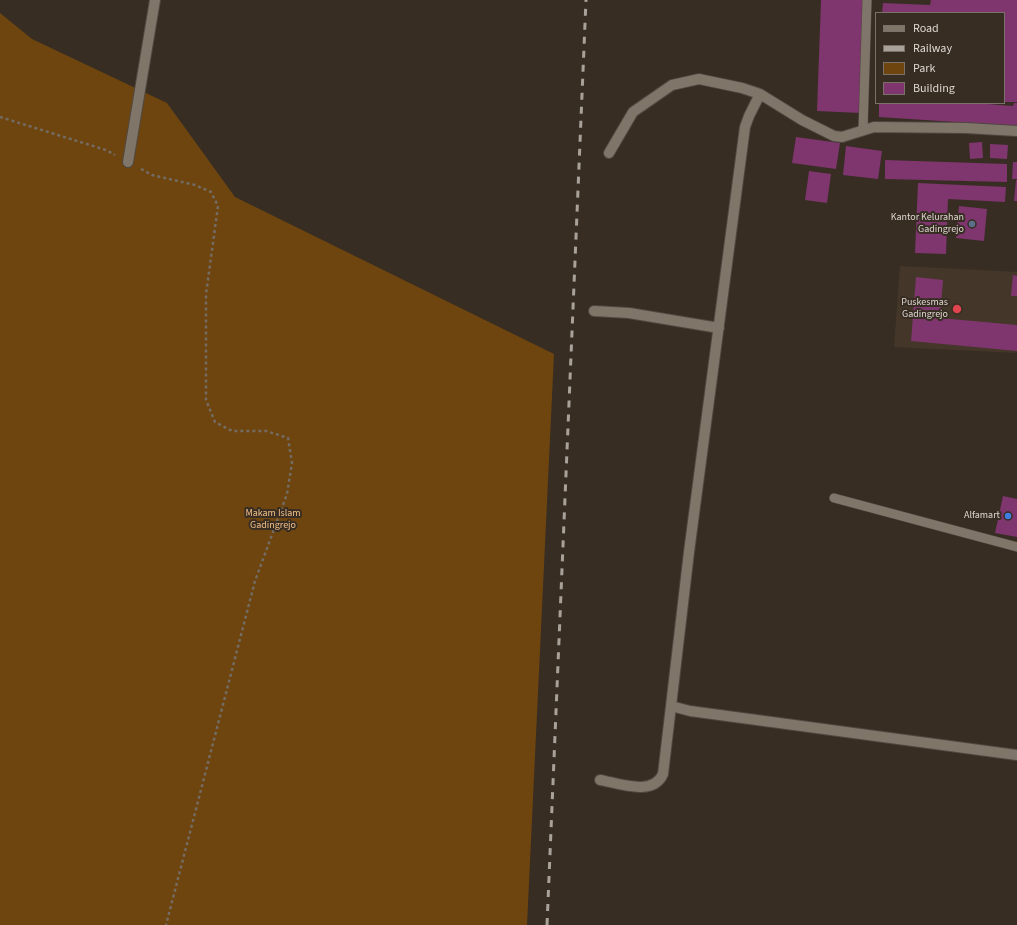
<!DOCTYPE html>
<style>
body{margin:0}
#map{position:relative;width:1017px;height:925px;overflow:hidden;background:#372d23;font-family:"Source Sans 3",sans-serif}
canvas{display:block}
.legend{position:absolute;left:875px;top:12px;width:130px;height:92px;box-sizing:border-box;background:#372d23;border:1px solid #7a7269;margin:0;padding:5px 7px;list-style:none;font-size:12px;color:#dfd9d3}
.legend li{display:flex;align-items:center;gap:8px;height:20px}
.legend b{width:20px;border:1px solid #7a7269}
</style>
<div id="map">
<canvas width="1017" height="925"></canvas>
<ul class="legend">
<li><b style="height:5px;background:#807569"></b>Road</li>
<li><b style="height:5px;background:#a9a29b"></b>Railway</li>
<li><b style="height:11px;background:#6e450f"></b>Park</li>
<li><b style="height:11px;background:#7f356e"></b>Building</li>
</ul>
</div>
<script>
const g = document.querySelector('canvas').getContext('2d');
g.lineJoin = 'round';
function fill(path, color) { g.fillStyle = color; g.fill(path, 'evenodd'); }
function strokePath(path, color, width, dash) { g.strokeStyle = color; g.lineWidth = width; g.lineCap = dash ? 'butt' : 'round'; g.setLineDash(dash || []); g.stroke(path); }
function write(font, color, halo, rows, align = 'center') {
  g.font = font + ' "Source Sans 3",sans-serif'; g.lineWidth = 4; g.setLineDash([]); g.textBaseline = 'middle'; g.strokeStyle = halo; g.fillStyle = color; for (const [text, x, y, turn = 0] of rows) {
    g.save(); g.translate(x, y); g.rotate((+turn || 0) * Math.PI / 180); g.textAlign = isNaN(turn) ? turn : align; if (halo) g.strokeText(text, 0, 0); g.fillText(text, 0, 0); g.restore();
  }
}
fill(new Path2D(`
 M 900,266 L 1017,272 L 1017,353 L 894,347 Z`), '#443729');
fill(new Path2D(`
 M 0,13 L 32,39 L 167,103 L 235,197 L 554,354 L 527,925 L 0,925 Z`), '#6e450f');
fill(new Path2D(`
 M 821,0 L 864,0 L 860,113 L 817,111 Z
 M 931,0 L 1017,0 L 1017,102 L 1004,102 L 1004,13 L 882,13 L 883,3 L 930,5 Z
 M 879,103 L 974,103 L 1013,106 L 1014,103 L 1017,103 L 1017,126 L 879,117 Z
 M 796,137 L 840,143 L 836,169 L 792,163 Z
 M 982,142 L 983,158 L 970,159 L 969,143 Z
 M 990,144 L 1008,145 L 1007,159 L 990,158 Z
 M 846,146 L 882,151 L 878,179 L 843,175 Z
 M 885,160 L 1007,164 L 1007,182 L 885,179 Z
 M 1013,162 L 1017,162 L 1017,179 L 1012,179 Z
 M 809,171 L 831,174 L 827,203 L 805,200 Z
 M 1016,180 L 1017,180 L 1017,201 L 1014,201 Z
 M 918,183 L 1006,187 L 1005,202 L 948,199 L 946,254 L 915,253 Z
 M 959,206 L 987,209 L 984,241 L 956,238 Z
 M 1013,275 L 1017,276 L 1017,296 L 1011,296 Z
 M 916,277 L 943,280 L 940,318 L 1017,325 L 1017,351 L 911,341 Z
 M 1003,496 L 1017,499 L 1017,537 L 995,533 Z`), '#7f356e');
const lane = new Path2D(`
 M 863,130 L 867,0
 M 834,498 L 1017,547`);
const street = new Path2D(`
 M 1017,131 L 966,128 L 874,127 L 842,137 L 834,136 L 802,120 L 760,94 L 749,116 L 745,127 L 689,552 L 671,706 L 690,711 L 1017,755
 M 609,153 L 633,112 L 672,85 L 699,79 L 742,88 L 760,94
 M 128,162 L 155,0
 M 594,311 L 629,313 L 719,328
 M 600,780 C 618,783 653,797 663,774 L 671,706`);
strokePath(lane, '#504840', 10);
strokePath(street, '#504840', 12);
strokePath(new Path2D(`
 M 0,117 L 106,150 L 115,155
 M 141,169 L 152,175 L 195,185 L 211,192 L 218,206 L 206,294 L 206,400 L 215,422 L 232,431 L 266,431 L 288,438 L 292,463 L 287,494 L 255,581 L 166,925`), '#746b63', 2.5, [3, 3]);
strokePath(lane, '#807569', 9);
strokePath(street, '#807569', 10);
strokePath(new Path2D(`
 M 547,925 L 586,0`), '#a9a29b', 3, [7, 7]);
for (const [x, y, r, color] of [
 [972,224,4,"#5c6f8a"],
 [957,309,5,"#e0444e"],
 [1008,516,4,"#3f7fe0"]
]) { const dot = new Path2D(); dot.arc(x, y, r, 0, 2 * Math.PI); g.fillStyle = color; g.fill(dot); strokePath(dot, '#372d23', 1.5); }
write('10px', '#dfd9d3', '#372d23', [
 ["Kantor Kelurahan",964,218],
 ["Gadingrejo",964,230],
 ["Puskesmas",948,303],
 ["Gadingrejo",948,315],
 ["Alfamart",1000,516]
], 'right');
write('10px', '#f3bf88', '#372d23', [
 ["Makam Islam",273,514],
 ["Gadingrejo",273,526]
]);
</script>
